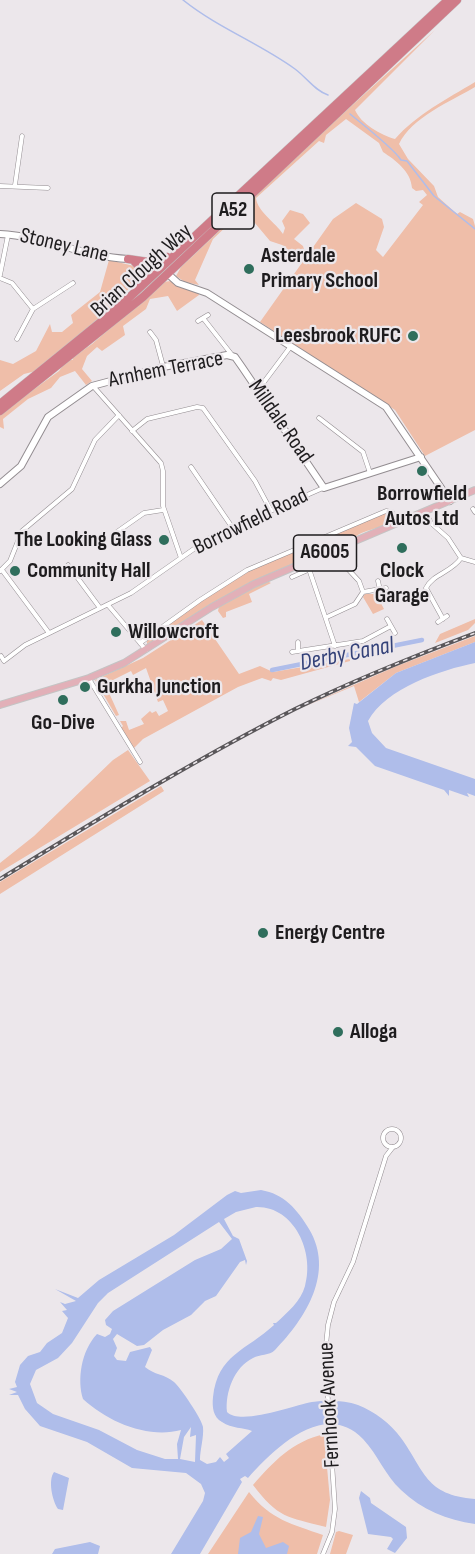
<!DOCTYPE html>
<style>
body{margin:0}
canvas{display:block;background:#ece7eb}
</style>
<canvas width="475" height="1554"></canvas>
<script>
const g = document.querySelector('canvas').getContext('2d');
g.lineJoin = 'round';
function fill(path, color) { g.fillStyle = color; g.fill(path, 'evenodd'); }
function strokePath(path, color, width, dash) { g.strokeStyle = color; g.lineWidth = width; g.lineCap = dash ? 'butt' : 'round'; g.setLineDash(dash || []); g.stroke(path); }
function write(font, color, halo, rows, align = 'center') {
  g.font = font + ' "Sofia Sans Condensed",sans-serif'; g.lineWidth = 4.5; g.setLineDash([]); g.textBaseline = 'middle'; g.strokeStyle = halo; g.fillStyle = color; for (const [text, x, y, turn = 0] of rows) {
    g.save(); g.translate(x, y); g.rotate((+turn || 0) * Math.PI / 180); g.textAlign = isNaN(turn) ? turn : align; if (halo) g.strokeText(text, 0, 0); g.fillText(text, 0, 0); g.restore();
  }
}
fill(new Path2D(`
 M 435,30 L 355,110 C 361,124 381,135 395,139 C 417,114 447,99 475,82 L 475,87 C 451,101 411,118 399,144 L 408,159 L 434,186 L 438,197 L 457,214 L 460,212 L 473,219 L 475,226 L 475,430 L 425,456 L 395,410 L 260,322 L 333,219 L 356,203 L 382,219 L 384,227 L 376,250 L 383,257 L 423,205 L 419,202 L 427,195 L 423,190 L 416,191 L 412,188 C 411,171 395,160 383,152 L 379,143 L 346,119 L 326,135 L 324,143 L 319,141 L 256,198 C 257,211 276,223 283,234 L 285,228 L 282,221 L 290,210 L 303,214 L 310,223 L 294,239 L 303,246 L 305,253 L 298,258 L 282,245 L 270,241 L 244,210 L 213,239 L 195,280 L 199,285 L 185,282 L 176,276 L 181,267 L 250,202 L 250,198 Z
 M 109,260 L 134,266 L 139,272 C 137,291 54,355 36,371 L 24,374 L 0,391 L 0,360 L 13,364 L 36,351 L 50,324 L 52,332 L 62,332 L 73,323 L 71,315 L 100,292 Z
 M 171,281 L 198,291 L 199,295 L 177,311 L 168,296 L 150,299 L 146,309 L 123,326 L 125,335 L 102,351 L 97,347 L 87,356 L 82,369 L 92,381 L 86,385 L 75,371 L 60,377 L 51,388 L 28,399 L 3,419 L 4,429 L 0,427 L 0,414 L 59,371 L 67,360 L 73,360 L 72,358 L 92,344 L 163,282 Z
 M 385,513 L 394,518 C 387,529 366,528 355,537 L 226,596 L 147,645 L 147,641 L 213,592 L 251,570 Z
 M 267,581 L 271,583 L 249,594 L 252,602 L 226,612 L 226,617 L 223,618 L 218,611 L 219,606 Z
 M 365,594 L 376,594 L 384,609 L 373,614 L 363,597 Z
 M 475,619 L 475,623 L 468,630 L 435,643 L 440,634 Z
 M 202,620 L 239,674 L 260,666 L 273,672 L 350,659 L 350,661 L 281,680 L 273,678 L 271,681 L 262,678 L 238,687 L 143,739 L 134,748 L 120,729 L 123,726 L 120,721 L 126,721 L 129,730 L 144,724 L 141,719 L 150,711 L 152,713 L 156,711 L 159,716 L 168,711 L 163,700 L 158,702 L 146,668 L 133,675 L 131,671 L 105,684 L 119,715 L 116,716 L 95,680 L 143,658 Z
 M 475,636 L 475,642 L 396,673 L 359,702 L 354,686 L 301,708 L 397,666 Z
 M 128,750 L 150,781 L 0,872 L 0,863 L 34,836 L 113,760 Z
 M 161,786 L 164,791 L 0,894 L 0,882 Z
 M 324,1434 L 330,1500 L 326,1527 C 287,1517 278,1518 253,1485 C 274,1461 292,1442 324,1434 Z
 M 249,1492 C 271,1520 292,1524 323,1535 L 317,1554 L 208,1554 Z
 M 339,1531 L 353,1535 L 346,1554 L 330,1554 L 336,1532 Z`), '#efbea9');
fill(new Path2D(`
 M 475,642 L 475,663 C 441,670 386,688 368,721 L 372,733 L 386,748 L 475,779 L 475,796 L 467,793 L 469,797 L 449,790 L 449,796 L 444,790 L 375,766 L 356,747 L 348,746 L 352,742 L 349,728 L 354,703 L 357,704 L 396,673 Z
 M 261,1190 C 284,1194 297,1209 309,1229 C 335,1272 306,1318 275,1350 C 269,1356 260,1354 253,1358 C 234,1367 225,1393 227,1412 C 241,1426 294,1405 312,1402 C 327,1400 344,1400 358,1405 C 375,1412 390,1423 401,1438 C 425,1471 425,1495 475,1499 L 475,1524 C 447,1520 422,1510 401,1490 C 385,1475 378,1455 363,1439 C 324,1399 274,1449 248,1478 L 245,1476 L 240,1479 L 242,1482 L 200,1554 L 171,1554 L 203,1501 L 205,1493 L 201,1484 L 186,1473 L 132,1468 L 87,1442 L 40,1426 L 25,1409 L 18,1395 L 9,1395 L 17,1392 L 9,1389 L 17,1387 L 15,1382 L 20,1365 L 28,1356 L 40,1352 L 47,1343 L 62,1333 L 68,1318 L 62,1311 L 67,1310 L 60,1302 L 65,1304 L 76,1301 L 55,1289 L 78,1298 L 99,1280 L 174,1235 L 227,1195 L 235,1191 L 241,1193 ZM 256,1207 C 294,1206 315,1252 305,1286 C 301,1301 287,1313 276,1323 L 273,1323 L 274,1325 C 246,1351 218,1354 213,1397 C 212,1407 213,1417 222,1422 C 232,1429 243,1427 252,1431 L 226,1454 L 229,1458 L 224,1462 L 220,1457 L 216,1462 L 207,1464 L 200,1460 C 200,1450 204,1437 203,1427 C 202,1419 180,1387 174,1382 C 165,1374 154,1375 145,1367 L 152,1350 L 150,1347 L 130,1352 L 126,1361 L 117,1360 L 114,1356 L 117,1348 L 113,1339 L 117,1334 L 137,1346 L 144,1345 L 163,1330 L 191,1315 L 205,1301 L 216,1296 L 240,1262 L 245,1260 L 246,1265 L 247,1261 L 239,1239 L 233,1236 L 224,1219 L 236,1212 ZM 219,1222 L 232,1239 L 221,1249 L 195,1260 L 113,1311 L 105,1320 L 106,1325 L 112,1329 L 110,1334 L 105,1337 L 97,1334 C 81,1351 77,1380 83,1399 C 108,1422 148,1439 181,1430 L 177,1444 L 178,1459 L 165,1459 L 137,1450 L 99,1430 L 53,1414 L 37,1403 L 30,1384 L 36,1370 L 58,1358 L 72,1343 L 98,1303 L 108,1293 ZM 191,1427 L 190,1437 L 196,1435 L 195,1462 L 180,1459 L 184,1437 Z
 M 54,1472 L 69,1478 L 63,1510 L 58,1509 C 52,1500 48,1480 54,1472 Z
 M 361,1491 L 370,1498 L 371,1503 L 406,1527 L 407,1538 L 395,1553 L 387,1549 L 393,1539 L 391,1537 L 368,1534 L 359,1498 Z
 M 258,1516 L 263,1517 L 259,1534 L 266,1548 L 283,1542 L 289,1546 L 287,1554 L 238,1554 L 240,1538 L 251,1532 Z
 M 90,1542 L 100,1546 L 98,1554 L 52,1554 L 55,1549 Z`), '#afbdea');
strokePath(new Path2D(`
 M 183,0 C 218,28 259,43 295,69 C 306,77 315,91 328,95
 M 350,114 C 360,122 395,150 401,160 L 407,161 L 434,196 L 475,229`), '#afbdea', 1.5);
strokePath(new Path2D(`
 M 272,670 L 422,640`), '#afbdea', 4.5);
const street = new Path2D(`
 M 15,185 L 22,136
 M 0,186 L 48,188
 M 0,275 L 8,235
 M 0,278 L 12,283 L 33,309
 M 203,318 L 232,355
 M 198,321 L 208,315
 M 150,332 L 156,340 L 163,366
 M 17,339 L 33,309 L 73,283
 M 93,386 L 161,463 L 163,471 L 163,506 L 181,558
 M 258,390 L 291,346
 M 319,418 L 363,452 L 370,473
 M 132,431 L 147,419 L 197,407 L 203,408 L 255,481 L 270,509
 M 191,467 L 232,527
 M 473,509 L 475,512
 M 426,512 L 431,523 L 448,538 L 461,558 L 475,562
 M 114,534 L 144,513 L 163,510
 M 68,565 L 100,608
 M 309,569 L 335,646
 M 2,570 L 49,633
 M 0,571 L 10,561 L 22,531 L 72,489 L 95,440 L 119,415
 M 292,577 L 317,566
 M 378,581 L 380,590
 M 363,592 L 386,588
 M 108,605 L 146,650
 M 327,617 L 355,604 L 363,592 L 359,581 L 346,567 L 338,548
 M 387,619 L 395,633
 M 443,619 L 426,588 C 433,574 452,572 461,558
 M 438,622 L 447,616
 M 298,642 L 298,651
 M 140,643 L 200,600 L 247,570 L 386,511 L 392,512 L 398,523
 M 292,652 L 363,641 L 391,626
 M 1,656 L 4,661 L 25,645 L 131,593 L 211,537 L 323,488
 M 89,679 L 140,762
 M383 1138a9 9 0 1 1 18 0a9 9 0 1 1-18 0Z
 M 323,1554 L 332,1532 L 335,1509 L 325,1355 L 328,1325 L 334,1302 L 353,1262 L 386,1156 L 393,1147`);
const secondary = new Path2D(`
 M 0,234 C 44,236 84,257 128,259
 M 168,274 L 178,283 L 207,293 L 386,407 L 450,501
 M 0,484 L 21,466 L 48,417 L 92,386 L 163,367 L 227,355 L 235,357 L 242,367 L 324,488 L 421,457`);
const primary = new Path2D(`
 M 0,705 L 89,678 L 124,663 L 212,607 L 254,584 L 475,490`);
const highway = new Path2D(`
 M 128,259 L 155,263 L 167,257
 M 134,261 L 143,271 L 138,285
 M 0,404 L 119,307 L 448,0
 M 0,411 L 143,297 L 457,0`);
strokePath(street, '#938d91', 5);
strokePath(secondary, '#938d91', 8);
strokePath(primary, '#c4c4c4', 8);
strokePath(highway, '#c4c4c4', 9);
strokePath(street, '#fff', 4);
strokePath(secondary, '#fff', 6);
strokePath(primary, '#e2b0b8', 6);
strokePath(highway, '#cf7b88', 8);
const rail = new Path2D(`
 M 0,879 C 97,820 194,760 295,709 C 354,680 414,656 475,633`);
strokePath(rail, '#5a575a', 4);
strokePath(rail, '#ece7eb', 1.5, [4.5]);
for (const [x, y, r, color] of [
 [249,269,6,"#2f6e5c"],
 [413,336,6,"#2f6e5c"],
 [422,471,6,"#2f6e5c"],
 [164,540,6,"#2f6e5c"],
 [402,548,6,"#2f6e5c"],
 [15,571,6,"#2f6e5c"],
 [116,632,6,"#2f6e5c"],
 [85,687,6,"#2f6e5c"],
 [63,700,6,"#2f6e5c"],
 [263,933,6,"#2f6e5c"],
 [338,1032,6,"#2f6e5c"]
]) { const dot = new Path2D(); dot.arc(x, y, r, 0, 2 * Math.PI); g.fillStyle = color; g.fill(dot); strokePath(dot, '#ece7eb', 2); }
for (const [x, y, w] of [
 [233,211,42],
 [325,553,63]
]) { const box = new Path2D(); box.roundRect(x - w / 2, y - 18, w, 36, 4.5); g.fillStyle = '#ece7eb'; g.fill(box); strokePath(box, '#1e1c1e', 1.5); }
write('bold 21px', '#1e1c1e', null, [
 ["A52",233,211],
 ["A6005",325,553]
]);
write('22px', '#1e1c1e', '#ece7eb', [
 ["Stoney Lane",64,246,13],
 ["Brian Clough Way",142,271,-42],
 ["Arnhem Terrace",166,370,-11],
 ["Milldale Road",280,422,55],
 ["Borrowfield Road",251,522,-26],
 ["Fernhook Avenue",330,1405,-93]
]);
write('bold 22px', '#1e1c1e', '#ece7eb', [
 ["Asterdale",261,256],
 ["Primary School",261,281],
 ["Leesbrook RUFC",401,336,"right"],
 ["Borrowfield",422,494,"center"],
 ["Autos Ltd",422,519,"center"],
 ["The Looking Glass",152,540,"right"],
 ["Community Hall",27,571],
 ["Clock",402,571,"center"],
 ["Garage",402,596,"center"],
 ["Willowcroft",128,632],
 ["Gurkha Junction",97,687],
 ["Go-Dive",63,723,"center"],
 ["Energy Centre",275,933],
 ["Alloga",350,1032]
], 'left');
write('italic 24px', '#344279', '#ece7eb', [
 ["Derby Canal",347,655,-11]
]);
</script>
